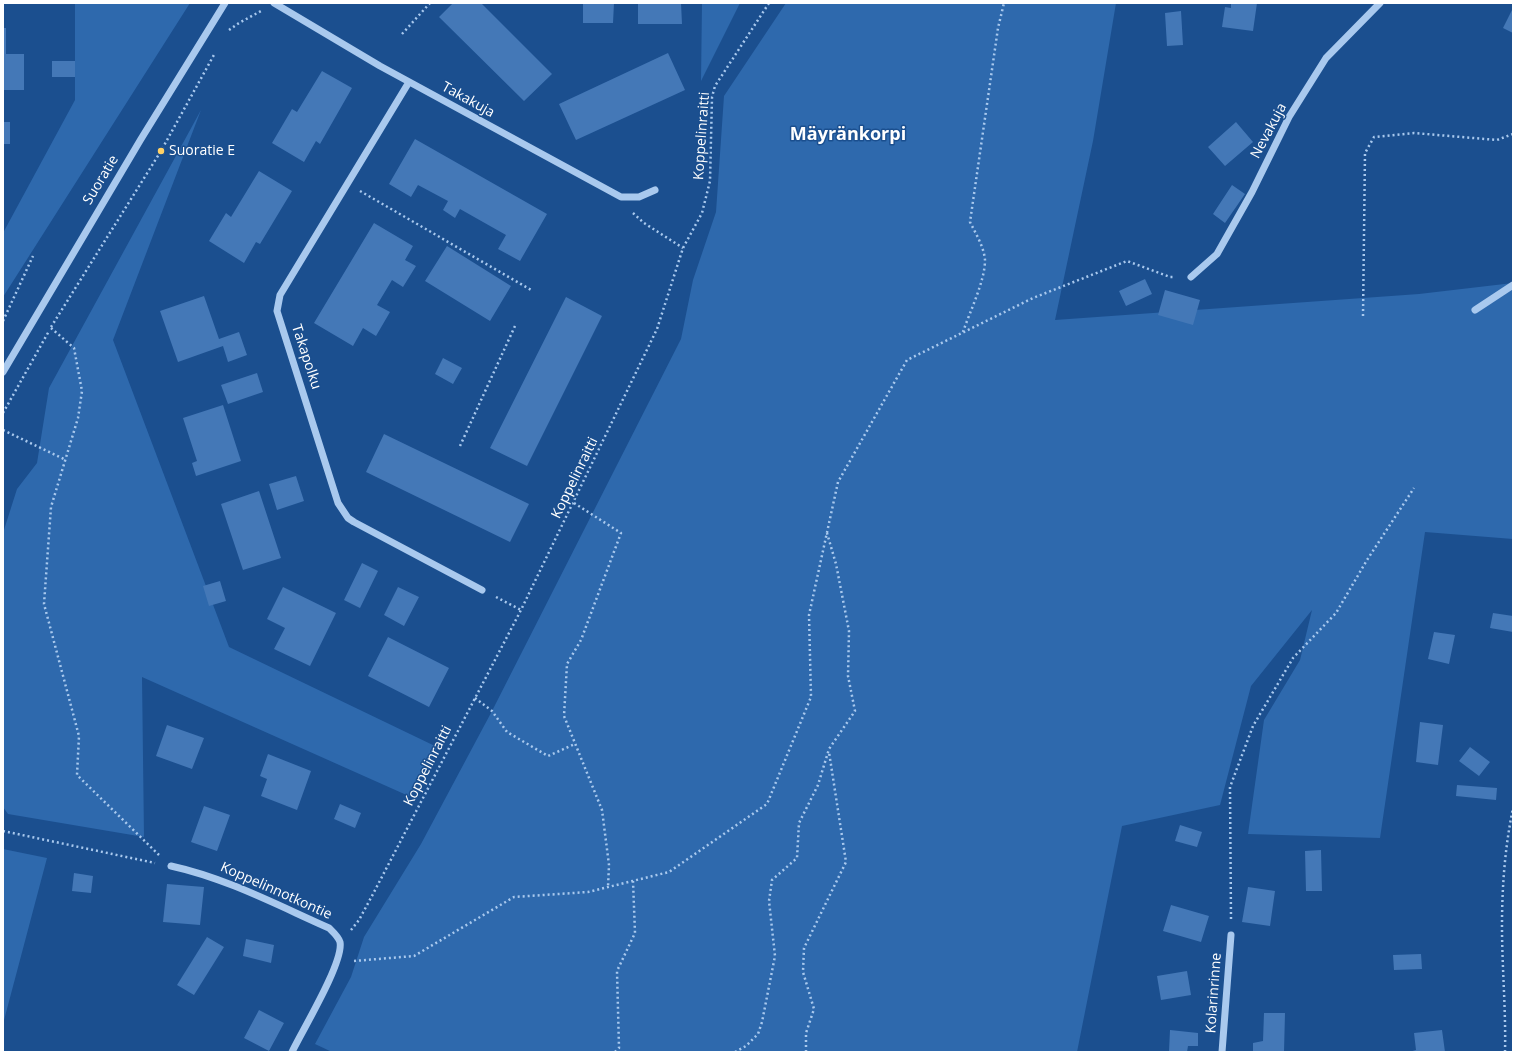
<!DOCTYPE html>
<meta charset="utf-8">
<style>
body{margin:0}
#map{position:relative;width:1516px;height:1055px;overflow:hidden;background:#1b4f8f;font-family:"Open Sans",sans-serif}
canvas{display:block}
.frame{position:absolute;inset:0;border:4px solid #fff;pointer-events:none}
</style>
<div id="map">
<canvas width="1516" height="1055"></canvas>
<div class="frame"></div>
</div>
<script>
const g = document.querySelector('canvas').getContext('2d');
g.lineJoin = 'round';
function fill(path, color) { g.fillStyle = color; g.fill(path, 'evenodd'); }
function strokePath(path, color, width, dash) { g.strokeStyle = color; g.lineWidth = width; g.lineCap = dash ? 'butt' : 'round'; g.setLineDash(dash || []); g.stroke(path); }
function write(font, color, halo, rows, align = 'center') {
  g.font = font + ' "Open Sans",sans-serif'; g.lineWidth = 3; g.setLineDash([]); g.textBaseline = 'middle'; g.strokeStyle = halo; g.fillStyle = color; for (const [text, x, y, turn = 0] of rows) {
    g.save(); g.translate(x, y); g.rotate((+turn || 0) * Math.PI / 180); g.textAlign = isNaN(turn) ? turn : align; if (halo) g.strokeText(text, 0, 0); g.fillText(text, 0, 0); g.restore();
  }
}
fill(new Path2D(`
 M 75,3 L 190,3 L 3,297 L 3,233 L 75,100 Z
 M 702,3 L 740,3 L 701,81 Z
 M 786,3 L 1116,3 L 1093,141 L 1055,320 L 1419,294 L 1513,283 L 1513,539 L 1425,532 L 1380,838 L 1248,834 L 1264,720 L 1300,660 L 1312,610 L 1251,686 L 1220,805 L 1122,826 L 1077,1052 L 332,1052 L 315,1044 L 351,977 L 364,937 L 421,844 L 492,711 L 681,339 L 693,280 L 716,212 L 724,96 Z
 M 201,110 L 113,340 L 229,647 L 437,747 L 411,797 L 142,677 L 144,837 L 8,814 L 3,807 L 3,533 L 17,489 L 37,463 L 49,388 Z
 M 3,849 L 47,858 L 3,1024 Z`), '#2e69ad');
fill(new Path2D(`
 M 453,3 L 481,3 L 552,74 L 524,101 L 439,17 Z
 M 583,3 L 614,3 L 613,23 L 583,23 Z
 M 638,3 L 681,3 L 682,24 L 638,24 Z
 M 1231,3 L 1257,3 L 1253,31 L 1222,27 L 1225,7 L 1231,8 Z
 M 1513,8 L 1513,33 L 1503,28 Z
 M 1181,11 L 1183,45 L 1167,46 L 1165,13 Z
 M 3,28 L 6,28 L 6,54 L 24,54 L 24,90 L 3,90 Z
 M 668,53 L 685,90 L 576,140 L 559,104 Z
 M 52,61 L 75,61 L 75,77 L 52,77 Z
 M 322,71 L 352,88 L 320,144 L 316,141 L 304,162 L 272,143 L 292,109 L 297,112 Z
 M 3,122 L 10,122 L 10,144 L 3,144 Z
 M 1236,122 L 1253,142 L 1225,166 L 1208,147 Z
 M 415,139 L 547,214 L 520,261 L 498,249 L 506,235 L 460,209 L 455,218 L 443,210 L 448,201 L 418,185 L 411,197 L 389,184 Z
 M 259,171 L 292,191 L 260,244 L 256,242 L 244,263 L 209,241 L 226,213 L 231,217 Z
 M 1232,185 L 1245,194 L 1225,223 L 1213,214 Z
 M 374,223 L 413,246 L 405,260 L 416,266 L 403,287 L 392,280 L 377,305 L 390,312 L 376,336 L 363,328 L 353,346 L 314,323 Z
 M 447,246 L 511,286 L 490,321 L 425,281 Z
 M 1145,279 L 1152,294 L 1126,306 L 1119,291 Z
 M 1165,290 L 1200,300 L 1193,325 L 1158,315 Z
 M 204,296 L 219,339 L 239,332 L 247,355 L 228,362 L 223,346 L 178,362 L 160,311 Z
 M 566,297 L 602,316 L 527,466 L 490,448 Z
 M 443,358 L 462,368 L 453,384 L 435,374 Z
 M 257,373 L 263,392 L 228,404 L 221,385 Z
 M 223,405 L 241,461 L 196,476 L 192,463 L 197,461 L 183,418 Z
 M 384,434 L 529,504 L 510,542 L 366,472 Z
 M 296,476 L 304,501 L 277,510 L 269,484 Z
 M 259,491 L 281,558 L 243,570 L 221,504 Z
 M 362,563 L 378,571 L 360,608 L 344,600 Z
 M 220,581 L 226,601 L 209,606 L 203,586 Z
 M 283,587 L 336,613 L 310,666 L 274,649 L 285,628 L 267,619 Z
 M 398,587 L 419,597 L 404,626 L 384,615 Z
 M 1493,613 L 1513,616 L 1513,632 L 1490,628 Z
 M 1434,632 L 1455,635 L 1449,664 L 1428,659 Z
 M 388,637 L 449,668 L 429,707 L 368,676 Z
 M 1420,722 L 1443,725 L 1438,765 L 1416,762 Z
 M 167,725 L 204,738 L 192,769 L 156,756 Z
 M 1470,747 L 1490,762 L 1479,776 L 1459,761 Z
 M 268,754 L 311,771 L 297,810 L 261,796 L 267,779 L 260,776 Z
 M 1457,785 L 1497,788 L 1496,800 L 1456,796 Z
 M 340,804 L 361,813 L 355,828 L 334,819 Z
 M 204,806 L 230,815 L 217,851 L 191,842 Z
 M 1180,825 L 1202,832 L 1197,847 L 1175,841 Z
 M 1321,850 L 1322,891 L 1306,891 L 1305,851 Z
 M 74,873 L 93,876 L 91,893 L 72,891 Z
 M 167,884 L 204,887 L 200,925 L 163,922 Z
 M 1248,887 L 1275,891 L 1270,926 L 1242,922 Z
 M 1171,905 L 1209,916 L 1201,942 L 1163,931 Z
 M 207,937 L 224,947 L 194,995 L 177,985 Z
 M 246,939 L 274,945 L 271,963 L 243,956 Z
 M 1421,954 L 1422,969 L 1394,970 L 1393,955 Z
 M 1187,971 L 1191,995 L 1161,1000 L 1157,976 Z
 M 259,1010 L 284,1023 L 269,1051 L 244,1038 Z
 M 1264,1013 L 1285,1013 L 1284,1052 L 1253,1052 L 1253,1043 L 1263,1041 Z
 M 1170,1030 L 1198,1033 L 1198,1046 L 1188,1046 L 1187,1052 L 1169,1052 Z
 M 1442,1030 L 1445,1052 L 1409,1052 L 1416,1050 L 1414,1033 Z`), '#4478b7');
strokePath(new Path2D(`
 M 229,30 L 239,23 L 261,11
 M 402,34 L 430,3
 M 360,191 L 533,291
 M 633,213 L 644,223 L 683,248
 M 1363,316 L 1365,153 L 1374,137 L 1414,133 L 1497,140 L 1513,134
 M 3,321 L 33,256
 M 51,327 L 161,151 L 215,53
 M 51,328 L 74,348 L 82,391 L 78,418 L 51,507 L 44,604 L 79,736 L 77,775 L 159,855
 M 963,332 C 970,311 985,281 985,260 C 984,247 976,234 970,222 L 998,28 L 1004,3
 M 3,413 L 49,331
 M 3,430 L 66,460
 M 460,446 L 515,326
 M 574,503 L 621,533 L 581,640 L 567,664 L 564,716 L 602,810 L 609,865 L 608,887
 M 496,597 L 521,610
 M 475,698 L 492,711 L 507,732 L 548,756 L 575,744
 M 3,831 L 155,863
 M 1231,919 L 1230,787 L 1253,726 L 1293,658 L 1336,613 L 1367,560 L 1414,488
 M 351,930 L 359,920 L 373,894 L 521,610 L 657,329 L 683,248 L 702,213 L 710,181 L 712,97 L 715,86 L 769,3
 M 354,961 L 414,956 L 514,897 L 588,892 L 669,872 L 767,804 L 811,697 L 809,615 L 838,482 L 907,360 L 1033,298 L 1127,261 L 1170,277 L 1175,277
 M 615,1052 L 619,1048 L 617,971 L 635,933 L 633,881
 M 735,1052 L 746,1046 L 758,1034 L 762,1022 L 775,956 L 769,901 L 772,880 L 797,858 L 799,823 L 818,785 L 829,749 L 855,711 L 848,676 L 849,631 L 836,564 L 827,533
 M 806,1052 L 806,1033 L 814,1009 L 803,972 L 804,948 L 846,862 L 829,752
 M 1505,1052 C 1506,1010 1502,968 1502,926 C 1502,886 1505,847 1513,808`), '#a9c9ee', 2.5, [2, 3]);
strokePath(new Path2D(`
 M 274,3 L 380,66 L 621,197 L 639,197 L 655,190
 M 409,82 L 280,295 L 277,311 L 338,503 L 348,518 L 354,522 L 482,590
 M 1191,277 L 1217,254 L 1252,192 L 1289,117 L 1326,58 L 1380,3
 M 1475,310 L 1513,285
 M 3,372 L 141,139 L 225,3
 M 171,866 C 226,878 277,905 329,928 C 333,932 338,936 340,942 C 344,962 302,1031 292,1052
 M 1222,1052 L 1231,935`), '#a9c9ee', 7);
for (const [x, y, r, color] of [
 [161,151,4,"#ffd166"]
]) { const dot = new Path2D(); dot.arc(x, y, r, 0, 2 * Math.PI); g.fillStyle = color; g.fill(dot); strokePath(dot, '#1b4f8f', 1.5); }
write('14px', '#fff', '#1b4f8f', [
 ["Takakuja",468,100,29],
 ["Nevakuja",1269,131,-62],
 ["Koppelinraitti",702,136,-86],
 ["Suoratie",101,180,-59],
 ["Takapolku",306,357,72],
 ["Koppelinraitti",575,478,-64],
 ["Koppelinraitti",428,766,-63],
 ["Koppelinnotkontie",276,891,24],
 ["Kolarinrinne",1214,993,-86]
]);
write('14px', '#fff', '#1b4f8f', [
 ["Suoratie E",169,151]
], 'left');
write('bold 18px', '#fff', '#1b4f8f', [
 ["Mäyränkorpi",848,135]
]);
</script>
